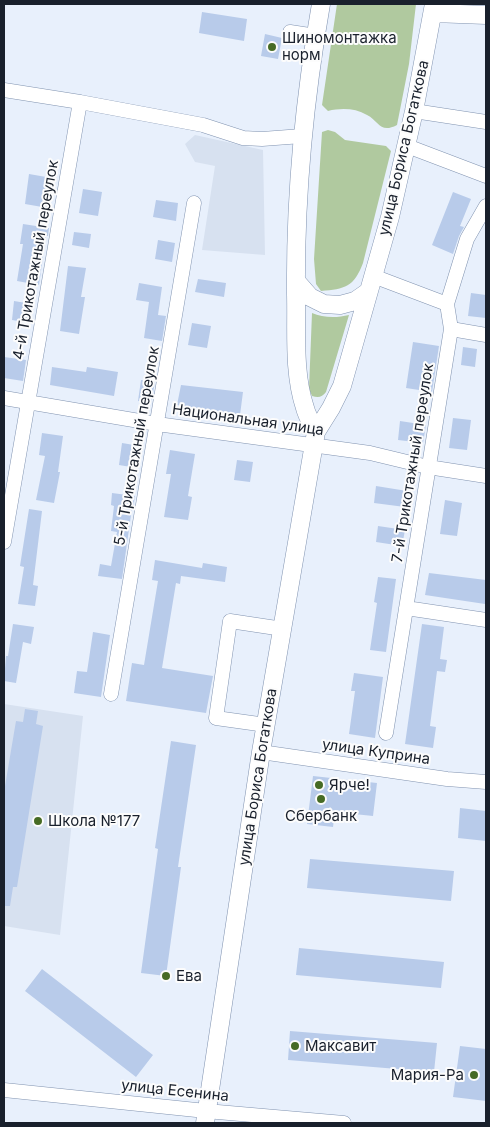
<!DOCTYPE html>
<meta charset="utf-8">
<style>
body{margin:0}
#map{position:relative;width:490px;height:1127px;overflow:hidden;background:#e8f0fc;font-family:Inter,sans-serif}
canvas{display:block}
.frame{position:absolute;inset:0;border:5px solid #19202c;pointer-events:none}
</style>
<div id="map">
<canvas width="490" height="1127"></canvas>
<div class="frame"></div>
</div>
<script>
const context = document.querySelector('canvas').getContext('2d');
context.lineJoin = 'round';
function paint(path, color) {
  context.fillStyle = color;
  context.fill(path, 'evenodd');
}
function stroke(path, color, width, dash) {
  context.strokeStyle = color;
  context.lineWidth = width;
  context.lineCap = dash ? 'butt' : 'round';
  context.setLineDash(dash || []);
  context.stroke(path);
}
function drawText(font, color, halo, rows, align = 'center') {
  context.font = font + ' Inter,sans-serif';
  context.lineWidth = 4;
  context.setLineDash([]);
  context.textBaseline = 'middle';
  context.strokeStyle = halo;
  context.fillStyle = color;
  for (const [text, x, y, turn = 0] of rows) {
    context.save();
    context.translate(x, y);
    context.rotate((+turn || 0) * Math.PI / 180);
    context.textAlign = isNaN(turn) ? turn : align;
    if (halo) context.strokeText(text, 0, 0);
    context.fillText(text, 0, 0);
    context.restore();
  }
}
paint(new Path2D(`
 M195,135L263,150L265,255L202,250L215,166L195,162L185,144Z
 M4,704L83,716L60,935L4,926Z`), '#d7e1f0');
paint(new Path2D(`
 M337,4H416L409,64L397,125C380,134 379,121 367,115C355,108 341,108 328,111L322,105Z
 M328,130L335,132L345,140L386,146L391,151L363,263C354,287 345,289 321,291L316,284L314,259L322,132Z
 M312,313C323,318 337,318 349,315L326,392C322,397 319,398 312,396L309,389Z`), '#b0c99f');
paint(new Path2D(`
 M202,12L247,19L244,41L199,33Z
 M265,34L282,38L278,59L261,56Z
 M29,174L52,178L48,208L25,204Z
 M83,189L102,192L98,216L79,213Z
 M453,192L471,199L460,226L464,227L459,236L453,254L432,245Z
 M156,200L178,203L176,221L153,217Z
 M23,224L49,228L48,236H46L39,285L17,281L23,244H20Z
 M74,232L91,234L89,248L72,245Z
 M158,240L175,243L172,262L155,259Z
 M68,266L86,268L81,297H85L79,334L60,331Z
 M198,279L226,283L224,297L195,292Z
 M139,283L162,287L158,315L166,316L162,341L144,338L149,302L136,300Z
 M471,293L486,295V318L468,316Z
 M14,301L32,304L30,323L12,320Z
 M192,323L211,326L207,348L188,345Z
 M413,342L439,346L432,392L406,388Z
 M463,347L477,349L475,367L461,365Z
 M4,357L26,360L23,381L4,378Z
 M52,367L86,372L87,367L118,372L114,396L50,385Z
 M141,380L155,382L151,403L138,401Z
 M181,385L243,392L240,415L177,405Z
 M453,418L471,420L467,450L449,448Z
 M400,421L426,425L423,443L398,440Z
 M42,433L63,436L58,472H60L54,503L36,500L45,456L39,455Z
 M122,443L134,445L131,467L119,465Z
 M170,450L195,454L188,496L192,497L188,520L164,517L171,474H166Z
 M237,460L253,462L250,482L234,480Z
 M376,486L407,491L405,507L374,503Z
 M112,493L135,496L133,508H132L122,579L98,576L100,564L111,566L117,532L111,531L114,506L111,505Z
 M445,500L462,503L457,536L440,534Z
 M29,509L42,511L33,585L38,586L35,606L18,604L24,567L20,566Z
 M378,526L405,530L402,546L376,542Z
 M155,560L202,568L203,563L227,567L225,582L181,576L180,584L176,583L162,668L213,676L206,713L126,701L132,663L144,665L158,581L152,580Z
 M429,573L486,580L485,604L425,595Z
 M378,577L396,579L386,652L370,650L377,603L374,602Z
 M13,624L34,627L31,644L23,642L16,683L4,681L6,656H8Z
 M422,624L444,627L440,659L447,660L445,672L437,671L430,726L436,727L433,748L405,744Z
 M93,632L110,635L101,697L74,693L77,671L87,672Z
 M354,673L383,677L375,738L349,734L355,691H351Z
 M25,709L38,711L36,724L43,726L17,887H13L10,906H4V792L16,721L23,722Z
 M171,741L196,745L178,867H181L166,976L141,973L158,849L155,848Z
 M313,776L377,783L373,816L335,812L333,827L307,824Z
 M460,808L486,811V841L458,838Z
 M310,859L454,871L451,901L307,888Z
 M299,948L444,962L441,988L296,975Z
 M42,969L153,1055L136,1077L25,991Z
 M290,1031L437,1043L434,1072L288,1060Z
 M460,1046L486,1049V1101L453,1097Z`), '#b8cbea');
const minor = new Path2D(`
 M290,32L316,36
 M4,90L80,102L203,125L243,138L262,139L302,136
 M414,111L486,122
 M407,146L486,176
 M373,276L447,304
 M451,329L486,335
 M4,398L157,424L370,453L428,467L486,476
 M4,542L80,102
 M406,608L486,620
 M111,694L194,203
 M266,725L216,718L230,621L283,629
 M386,733L451,329L447,304L467,239L486,206
 M261,752L447,779L486,782
 M4,1090L206,1111L344,1123`);
const major = new Path2D(`
 M433,13L486,15
 M296,281L310,297L324,304L340,305L355,301L368,292
 M316,432C312,424 307,416 305,408C293,372 297,331 296,294C295,195 304,101 321,4
 M205,1123L261,752L316,432L331,408L342,386L390,217L414,111L434,4`);
stroke(minor, '#8193b0', 15);
stroke(major, '#8193b0', 19);
stroke(minor, '#fff', 14);
stroke(major, '#fff', 18);
for (const [x, y, r, color] of [
 [272,47,5,"#466b25"],
 [319,785,5,"#466b25"],
 [321,799,5,"#466b25"],
 [38,821,5,"#466b25"],
 [166,976,5,"#466b25"],
 [295,1046,5,"#466b25"],
 [474,1075,5,"#466b25"]
]) {
  const dot = new Path2D();
  dot.arc(x, y, r, 0, 2 * Math.PI);
  context.fillStyle = color;
  context.fill(dot);
  stroke(dot, '#fcfcfc', 2);
}
drawText('15px', '#19202c', '#fcfcfc', [
 ["Шиномонтажка",282,38],
 ["норм",282,55],
 ["Ярче!",329,785],
 ["Сбербанк",321,816,"center"],
 ["Школа №177",48,821],
 ["Ева",176,976],
 ["Максавит",305,1046],
 ["Мария-Ра",464,1075,"right"]
], 'left');
drawText('15px', '#19202c', '#fcfcfc', [
 ["улица Бориса Богаткова",404,148,-77],
 ["4-й Трикотажный переулок",36,260,-80],
 ["Национальная улица",248,420,8],
 ["5-й Трикотажный переулок",137,446,-80],
 ["7-й Трикотажный переулок",413,463,-81],
 ["улица Куприна",376,752,8],
 ["улица Бориса Богаткова",258,777,-81],
 ["улица Есенина",175,1091,6]
]);
</script>
